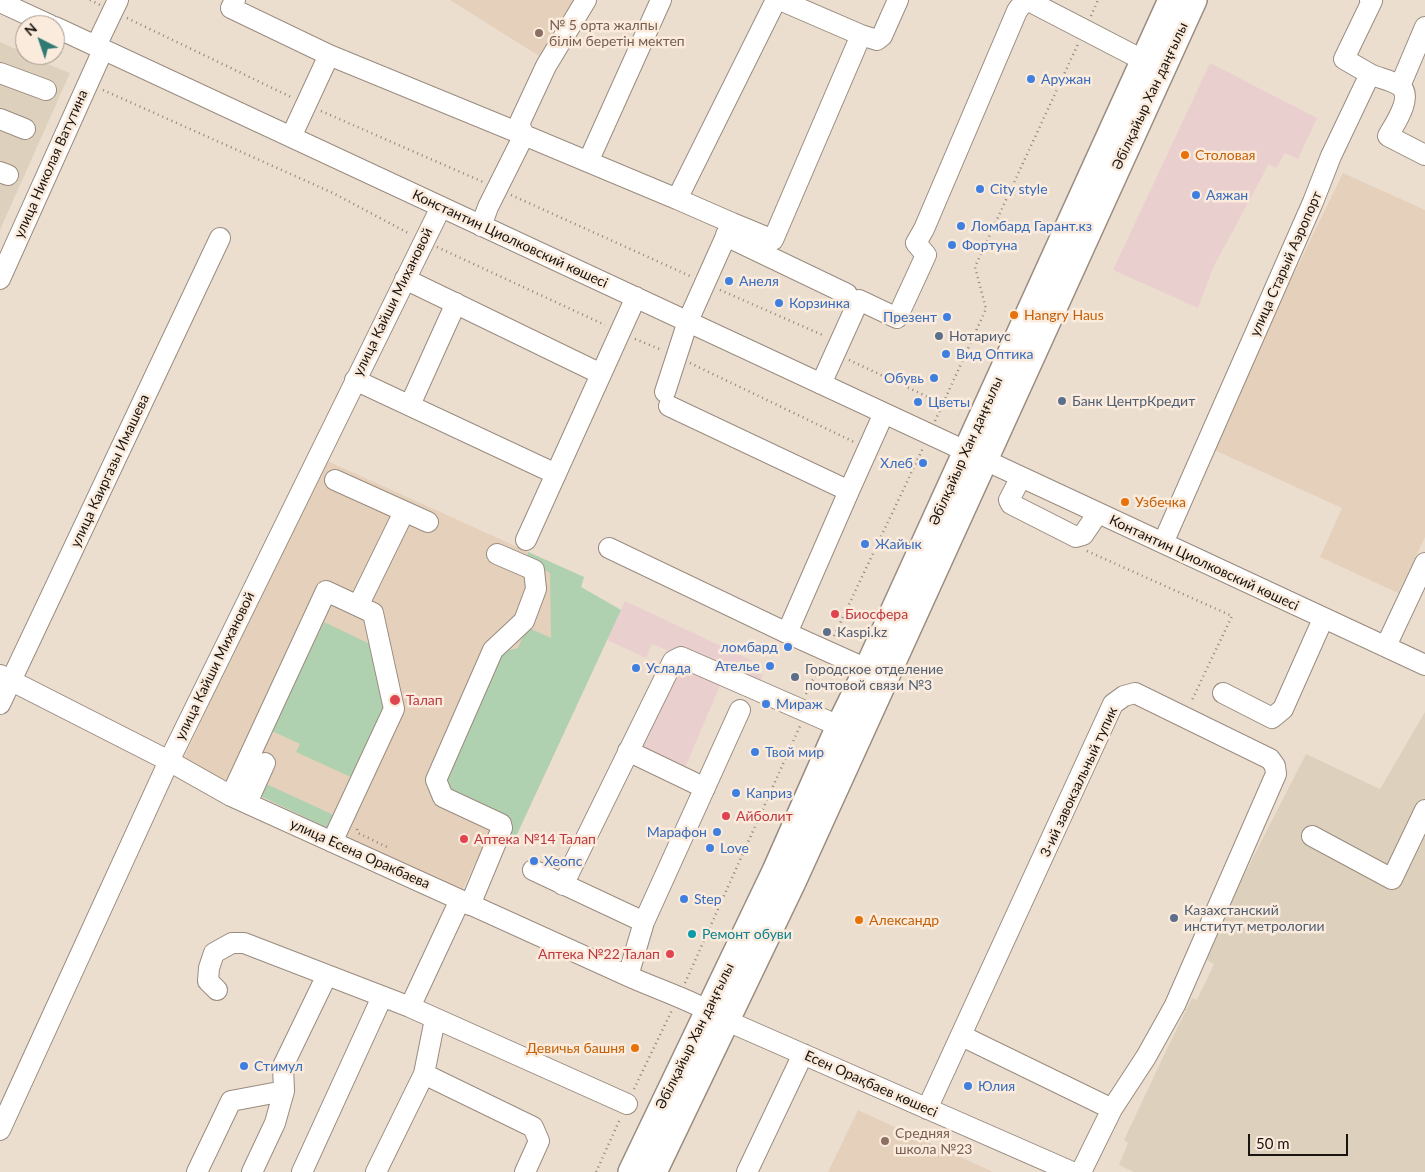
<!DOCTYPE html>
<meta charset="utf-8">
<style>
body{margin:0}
#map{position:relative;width:1425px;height:1172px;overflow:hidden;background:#ecdecf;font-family:Lato,sans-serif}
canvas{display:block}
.north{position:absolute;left:15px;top:15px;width:50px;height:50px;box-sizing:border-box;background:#faebdc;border:1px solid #a0958a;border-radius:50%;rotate:319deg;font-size:14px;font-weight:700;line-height:20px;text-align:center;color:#19140f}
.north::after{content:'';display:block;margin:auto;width:18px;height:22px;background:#317973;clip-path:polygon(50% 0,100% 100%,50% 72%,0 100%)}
.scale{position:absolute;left:1248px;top:1134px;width:100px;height:22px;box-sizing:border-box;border:2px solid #19140f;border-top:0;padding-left:6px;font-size:15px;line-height:18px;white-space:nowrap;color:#19140f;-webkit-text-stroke:4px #faebdc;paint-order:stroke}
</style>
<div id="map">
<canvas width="1425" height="1172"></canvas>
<div class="north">N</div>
<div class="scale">50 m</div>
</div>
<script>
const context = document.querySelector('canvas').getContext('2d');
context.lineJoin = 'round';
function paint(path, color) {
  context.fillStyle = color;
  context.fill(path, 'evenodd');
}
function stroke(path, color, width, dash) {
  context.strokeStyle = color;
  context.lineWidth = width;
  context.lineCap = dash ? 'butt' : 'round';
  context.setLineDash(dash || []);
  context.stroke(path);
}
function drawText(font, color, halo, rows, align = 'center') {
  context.font = font + ' Lato,sans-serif';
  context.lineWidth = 5;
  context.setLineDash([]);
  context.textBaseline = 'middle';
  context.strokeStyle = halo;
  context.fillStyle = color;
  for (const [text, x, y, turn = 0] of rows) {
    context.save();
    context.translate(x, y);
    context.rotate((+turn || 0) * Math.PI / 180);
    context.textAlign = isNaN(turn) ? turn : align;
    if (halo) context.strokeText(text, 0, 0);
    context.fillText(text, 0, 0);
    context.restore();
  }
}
paint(new Path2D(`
 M1210,63L1317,118L1298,159L1285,153L1276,168L1269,164L1213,268L1198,308L1113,270Z
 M625,601L751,660L747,669L763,675L755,695L721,683L685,768L640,747L672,652L652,644L646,658L607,640Z`), '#eacfcf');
paint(new Path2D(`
 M0,42L25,53V55L70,73L0,230Z
 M1425,712V1172H1134L1119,1165L1128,1143L1124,1140L1165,1053L1192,998L1197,1000L1214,964L1202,957L1306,754L1380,789Z`), '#ddd1bd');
paint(new Path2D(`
 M450,0H595L555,66Z
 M1343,173L1425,210V537L1398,593L1320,557L1342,508L1212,449L1254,356Z
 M323,459L584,577L581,587L621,610L512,845L489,833L462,891L183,760Z
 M858,1110L993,1172H828Z`), '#e5d0bc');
paint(new Path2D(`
 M528,552L584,577L581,587L621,610L512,845L489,833L493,811L447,790L444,775L501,652L518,648L527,627L551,638L550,573L527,559Z
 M324,622L370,644L384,712L353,778L296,752L300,744L272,731Z
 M262,782L336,816L330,829L256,794Z`), '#b0d1af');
const minor = new Path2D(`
 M235,0L231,8L329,55
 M1027,0L1135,56L1145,57
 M0,2L50,25
 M55,27L1425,665
 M861,35L877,40L882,36L898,0
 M96,46L118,0
 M0,73L46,90
 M1370,74C1378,78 1392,80 1400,86C1414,97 1394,125 1388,136L1425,155
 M1400,86L1425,27
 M0,119L25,129
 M524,135L519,124L546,66L586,0
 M291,137L329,55L524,135
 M588,162L661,0
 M0,172L8,175
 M732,223L773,240L861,35L780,0
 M481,226L488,207L524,135L677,199
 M726,235L732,223L677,199L776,0
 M0,279L103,50
 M405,279L601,374
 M355,380L556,474
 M821,384L859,300L897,318L926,255L916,243L924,229L1017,11L1025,0
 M665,392L688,321L726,236L847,294
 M410,405L456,303
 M669,406L849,491L787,633L867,669
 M1021,477L1009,500L1011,504L1076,537L1083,535L1098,513
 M335,480L428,522
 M849,491L884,413
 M526,540L636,297
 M1163,543L1313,202L1331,156L1370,74L1344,59L1372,1L1370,0
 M609,548L787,633
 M358,606L404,512
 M1386,646L1425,563
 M0,675L169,761L231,796L628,976C659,990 697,1002 725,1020L1072,1172
 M1223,693L1272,718L1283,709L1323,619
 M0,704L220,238
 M628,751L705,788
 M231,796L326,591L373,613L394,709L332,842
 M247,803L265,763
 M1312,836L1392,879L1425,810
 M533,870L644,922
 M563,885L673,661L681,657L839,726
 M470,905L502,828L501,824L443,797L436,780L493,650L524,621L536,589L534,570L497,554
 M628,976L644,922L740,710
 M217,990L208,981L209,968L214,953L232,943H244L410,1007L627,1104
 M410,1007L460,900
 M962,1036L1112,1109
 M424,1074L533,1127L539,1141L525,1172
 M927,1109L1113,704L1124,696L1135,693L1270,759L1275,766L1276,774L1175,1005L1146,1057L1112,1109L1081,1172
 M0,1130L169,761L441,207
 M197,1172L231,1101L284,1091L283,1066L327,975
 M252,1172L275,1123L284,1091
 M302,1172L382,997
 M376,1172L424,1074L435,1019
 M747,1172L803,1054`);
const major = new Path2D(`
 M631,1172L775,871L839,726L867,669L1171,0
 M654,1172L793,882L1194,0`);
stroke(minor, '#998b7e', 22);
stroke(major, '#998b7e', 28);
stroke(new Path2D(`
 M90,0L100,5
 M1091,16L1098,0
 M127,18L291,97
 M103,90L333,193L410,234
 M321,111L483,182
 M511,195L690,276
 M437,247L605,325
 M720,290L825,336
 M635,339L662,350
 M849,360L943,404
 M690,363L854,442
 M935,421L986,309L975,267L1078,44
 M1087,551L1232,616L1191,702
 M834,636L923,448
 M806,694L820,665
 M357,829L358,833L389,848
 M685,983L800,726
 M634,1089L672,1010
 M596,1172L620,1119`), '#8e847a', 2.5, [1, 4]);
stroke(minor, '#fff', 20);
stroke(major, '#fff', 25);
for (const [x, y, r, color] of [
 [539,33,5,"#8d6e63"],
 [1031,79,5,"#3f7fe0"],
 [1185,155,5,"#e8710a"],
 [980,189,5,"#3f7fe0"],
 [1196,195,5,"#3f7fe0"],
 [961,226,5,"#3f7fe0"],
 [952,245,5,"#3f7fe0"],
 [729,281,5,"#3f7fe0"],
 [779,303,5,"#3f7fe0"],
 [1014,315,5,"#e8710a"],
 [947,317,5,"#3f7fe0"],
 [939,336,5,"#5c6f8a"],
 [946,354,5,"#3f7fe0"],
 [934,378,5,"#3f7fe0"],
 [1062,401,5,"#5c6f8a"],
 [918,402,5,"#3f7fe0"],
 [923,463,5,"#3f7fe0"],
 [1125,502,5,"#e8710a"],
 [865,544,5,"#3f7fe0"],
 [835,614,5,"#e0444e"],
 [827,632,5,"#5c6f8a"],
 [788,647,5,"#3f7fe0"],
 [770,666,5,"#3f7fe0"],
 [636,668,5,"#3f7fe0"],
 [795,677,5,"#5c6f8a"],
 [395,700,6,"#e0444e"],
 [766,704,5,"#3f7fe0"],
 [755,752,5,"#3f7fe0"],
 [736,793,5,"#3f7fe0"],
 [726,816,5,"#e0444e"],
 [717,832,5,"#3f7fe0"],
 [464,839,5,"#e0444e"],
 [710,848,5,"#3f7fe0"],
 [534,861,5,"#3f7fe0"],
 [684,899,5,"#3f7fe0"],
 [1174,918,5,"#5c6f8a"],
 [859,920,5,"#e8710a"],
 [692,934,5,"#0f9aa8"],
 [670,954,5,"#e0444e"],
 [635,1048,5,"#e8710a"],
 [244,1066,5,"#3f7fe0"],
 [968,1086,5,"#3f7fe0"],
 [885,1141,5,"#8d6e63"]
]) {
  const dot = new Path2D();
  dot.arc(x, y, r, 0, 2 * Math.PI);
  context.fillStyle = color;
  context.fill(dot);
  stroke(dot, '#faebdc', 2);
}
drawText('14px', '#785e54', '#faebdc', [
 ["№ 5 орта жалпы",549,25],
 ["білім беретін мектеп",549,41],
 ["Средняя",895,1133],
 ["школа №23",895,1149]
], 'left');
drawText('14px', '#366cbe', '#faebdc', [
 ["Аружан",1041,79],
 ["City style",990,189],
 ["Аяжан",1206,195],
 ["Ломбард Гарант.кз",971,226],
 ["Фортуна",962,245],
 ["Анеля",739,281],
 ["Корзинка",789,303],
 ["Презент",937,317,"right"],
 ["Вид Оптика",956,354],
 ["Обувь",924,378,"right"],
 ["Цветы",928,402],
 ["Хлеб",913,463,"right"],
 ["Жайык",875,544],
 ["ломбард",778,647,"right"],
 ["Ателье",760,666,"right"],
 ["Услада",646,668],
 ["Мираж",776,704],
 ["Твой мир",765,752],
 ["Каприз",746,793],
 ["Марафон",707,832,"right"],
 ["Love",720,848],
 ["Хеопс",544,861],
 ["Step",694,899],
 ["Стимул",254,1066],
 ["Юлия",978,1086]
], 'left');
drawText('14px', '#19140f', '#faebdc', [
 ["Әбілқайыр Хан даңғылы",1150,96,-65],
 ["улица Николая Ватутина",51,164,-66],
 ["Константин Циолковский көшесі",510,239,25],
 ["улица Старый Аэропорт",1286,264,-66],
 ["улица Кайши Михановой",393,302,-64],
 ["Әбілқайыр Хан даңғылы",966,451,-66],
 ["улица Каиргазы Имашева",110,471,-65],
 ["Контантин Циолковский көшесі",1204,563,25],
 ["улица Кайши Михановой",215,666,-64],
 ["3-ий завокзальный тупик",1079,782,-65],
 ["улица Есена Оракбаева",360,854,24],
 ["Әбілқайыр Хан даңғылы",695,1036,-64],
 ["Есен Орақбаев көшесі",871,1084,24]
]);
drawText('14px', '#c56008', '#faebdc', [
 ["Столовая",1195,155],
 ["Hangry Haus",1024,315],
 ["Узбечка",1135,502],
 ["Александр",869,920],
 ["Девичья башня",625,1048,"right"]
], 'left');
drawText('14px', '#4e5e75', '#faebdc', [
 ["Нотариус",949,336],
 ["Банк ЦентрКредит",1072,401],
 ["Kaspi.kz",837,632],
 ["Городское отделение",805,669],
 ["почтовой связи №3",805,685],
 ["Казахстанский",1184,910],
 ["институт метрологии",1184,926]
], 'left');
drawText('14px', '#be3a42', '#faebdc', [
 ["Биосфера",845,614],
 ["Талап",406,700],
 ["Айболит",736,816],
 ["Аптека №14 Талап",474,839],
 ["Аптека №22 Талап",660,954,"right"]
], 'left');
drawText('14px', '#0d838f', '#faebdc', [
 ["Ремонт обуви",702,934]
], 'left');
</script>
